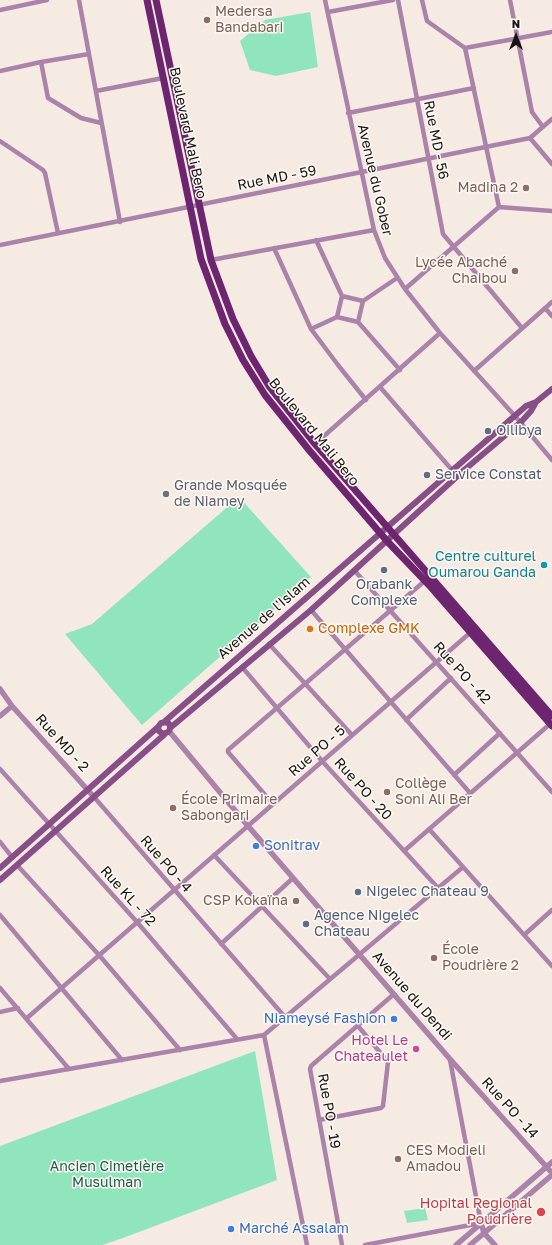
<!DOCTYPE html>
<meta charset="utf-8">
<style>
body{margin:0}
#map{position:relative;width:552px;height:1245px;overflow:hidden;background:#f5ebe3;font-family:"Golos Text",sans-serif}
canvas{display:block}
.north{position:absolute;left:496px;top:16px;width:40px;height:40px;-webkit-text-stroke:3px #fff9f5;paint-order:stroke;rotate:0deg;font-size:11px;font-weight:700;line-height:16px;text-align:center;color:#171411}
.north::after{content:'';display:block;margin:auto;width:14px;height:18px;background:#171411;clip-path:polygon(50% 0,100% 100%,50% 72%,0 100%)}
</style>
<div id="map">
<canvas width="552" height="1245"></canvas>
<div class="north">N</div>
</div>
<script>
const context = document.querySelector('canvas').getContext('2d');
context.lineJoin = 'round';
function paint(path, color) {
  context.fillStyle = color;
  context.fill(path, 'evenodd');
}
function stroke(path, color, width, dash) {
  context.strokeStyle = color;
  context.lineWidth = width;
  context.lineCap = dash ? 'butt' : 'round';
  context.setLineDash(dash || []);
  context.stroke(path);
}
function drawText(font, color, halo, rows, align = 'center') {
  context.font = font + ' "Golos Text",sans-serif';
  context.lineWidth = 3;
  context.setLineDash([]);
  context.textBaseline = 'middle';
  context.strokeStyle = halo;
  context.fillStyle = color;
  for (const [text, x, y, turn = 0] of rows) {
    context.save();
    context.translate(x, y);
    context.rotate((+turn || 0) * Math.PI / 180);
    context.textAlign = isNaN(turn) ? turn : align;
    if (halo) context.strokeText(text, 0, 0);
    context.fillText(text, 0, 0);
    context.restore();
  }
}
paint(new Path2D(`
 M310,12L318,67L276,76L250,70L240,41L265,20Z
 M239,497L311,577L142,725L65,634L92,624Z
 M255,1051L277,1180L123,1238L102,1245H0V1146Z
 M425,1208L428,1220L407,1223L404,1211Z`), '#91e5bc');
stroke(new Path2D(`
 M79,0L120,222
 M325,0L374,230L385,258L405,289L440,333L515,416L552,460
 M398,0L443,234L522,328
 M422,0L427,21L465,48L499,207
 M510,0L532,112L543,127
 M0,10L47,0
 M328,12L393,0
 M465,48L552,32
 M41,62L48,98L81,118L101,123
 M0,71L41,62L89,54
 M96,91L163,78
 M348,113L474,88
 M530,138L552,164
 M0,141L43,170L45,173L58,233
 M316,240L342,296
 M0,245L530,138L552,119
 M274,248L311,329L338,365L366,400
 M211,260L374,230
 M405,289L499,207L552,211
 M545,308L552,316
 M337,317L342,296L363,301
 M358,322L400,370
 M311,329L337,317L358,322L363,301L397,278
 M474,371L552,302
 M380,387L452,470
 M315,444L440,333
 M354,570L552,792
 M311,610L470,793
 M269,644L352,735
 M242,667L322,761L438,888
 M406,720L451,678
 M0,769L137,922L237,1039
 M454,775L500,733
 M94,797L285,1017
 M273,804L228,752V750L427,579
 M429,829L552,966
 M0,842L12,857
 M404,851L550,724
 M214,855L330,979
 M17,865L99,955L180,1050
 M0,915L122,1060
 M524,935L552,910
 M221,944L293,878
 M0,988L69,1069
 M0,1012L18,1008
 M27,1018L471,632
 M264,1035L463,867
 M264,1035L307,1245
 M0,1081L264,1035
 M319,1120L381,1108L383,1106L388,1062L358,1026
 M342,1245L310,1069L311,1066L394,994
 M365,1245L481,1223L450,1060`), '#aa82aa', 4.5);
stroke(new Path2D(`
 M0,689L12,706L94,797
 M0,716L12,706
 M169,731L248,826L450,1059L552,1173
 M481,1223L484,1233L495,1245
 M456,1245L552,1162
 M470,1245L552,1175`), '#aa82aa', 5.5);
stroke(new Path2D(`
 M164,722L526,406L536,402
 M170,728L311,610L463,471L521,422L531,411L536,402L552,389
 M0,868L158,727L161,723L167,722C171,725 171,729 168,732L163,734L159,731L158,727
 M0,880L165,734`), '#874e88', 6);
stroke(new Path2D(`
 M147,0L201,259L225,324L243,360L265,395L309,450L387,541L429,585L552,726
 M156,0L211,260L233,319L251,356L269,386L315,444L552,716`), '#6d256f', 7);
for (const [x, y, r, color] of [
 [207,20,4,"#8d6e63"],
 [526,188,4,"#8d6e63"],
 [515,271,4,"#8d6e63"],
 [488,431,4,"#5c6f8a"],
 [427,475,4,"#5c6f8a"],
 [166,494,4,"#6b7280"],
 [544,565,4,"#0f9aa8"],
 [384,570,4,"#5c6f8a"],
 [310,629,4,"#e8710a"],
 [387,792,4,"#8d6e63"],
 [173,808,4,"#8d6e63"],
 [256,846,4,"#3f7fe0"],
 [358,892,4,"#5c6f8a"],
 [296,901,4,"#8d6e63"],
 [306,924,4,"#5c6f8a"],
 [434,958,4,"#8d6e63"],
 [394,1019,4,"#3f7fe0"],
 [416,1049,4,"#d1479c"],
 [398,1159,4,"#8d6e63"],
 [541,1212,5,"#e0444e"],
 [231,1229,4,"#3f7fe0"]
]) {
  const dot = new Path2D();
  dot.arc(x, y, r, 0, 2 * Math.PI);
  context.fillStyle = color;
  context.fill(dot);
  stroke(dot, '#fff9f5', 1.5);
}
drawText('14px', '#785e54', '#fff9f5', [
 ["Medersa",215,12],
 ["Bandabari",215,28],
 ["Madina 2",518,188,"right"],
 ["Lycée Abaché",507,263,"right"],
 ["Chaibou",507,279,"right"],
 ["Collège",395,784],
 ["Soni Ali Ber",395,800],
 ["École Primaire",181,800],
 ["Sabongari",181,816],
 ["CSP Kokaïna",288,901,"right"],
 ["École",442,950],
 ["Poudrière 2",442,966],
 ["CES Modieli",406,1151],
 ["Amadou",406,1167]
], 'left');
drawText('14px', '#171411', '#fff9f5', [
 ["Boulevard Mali Bero",188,133,78],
 ["Rue MD - 56",436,140,79],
 ["Rue MD - 59",277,178,-11],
 ["Avenue du Gober",375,180,77],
 ["Boulevard Mali Bero",314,432,51],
 ["Avenue de l'Islam",264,618,-41],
 ["Rue PO - 42",462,673,48],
 ["Rue MD - 2",62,743,48],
 ["Rue PO - 5",317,751,-41],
 ["Rue PO - 20",363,789,48],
 ["Rue PO - 4",166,864,49],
 ["Rue KL - 72",128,896,48],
 ["Avenue du Dendi",412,996,49],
 ["Rue PO - 14",510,1108,48],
 ["Rue PO - 19",329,1111,80]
]);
drawText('14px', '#4e5e75', '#fff9f5', [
 ["Oilibya",496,431],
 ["Service Constat",435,475],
 ["Orabank",384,585,"center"],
 ["Complexe",384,601,"center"],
 ["Nigelec Chateau 9",366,892],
 ["Agence Nigelec",314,916],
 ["Chateau",314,932]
], 'left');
drawText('14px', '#5b616d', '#fff9f5', [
 ["Grande Mosquée",174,486],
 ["de Niamey",174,502]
], 'left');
drawText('14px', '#0d838f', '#fff9f5', [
 ["Centre culturel",536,557],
 ["Oumarou Ganda",536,573]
], 'right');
drawText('14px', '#c56008', '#fff9f5', [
 ["Complexe GMK",318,629]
], 'left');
drawText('14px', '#366cbe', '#fff9f5', [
 ["Sonitrav",264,846],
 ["Niameysé Fashion",386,1019,"right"],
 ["Marché Assalam",239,1229]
], 'left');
drawText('14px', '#b23c85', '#fff9f5', [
 ["Hotel Le",408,1041],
 ["Chateaulet",408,1057]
], 'right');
drawText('14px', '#1a5d42', '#fff9f5', [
 ["Ancien Cimetière",107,1167],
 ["Musulman",107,1183]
]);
drawText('14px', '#be3a42', '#fff9f5', [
 ["Hopital Regional",532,1204],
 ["Poudrière",532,1220]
], 'right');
</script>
